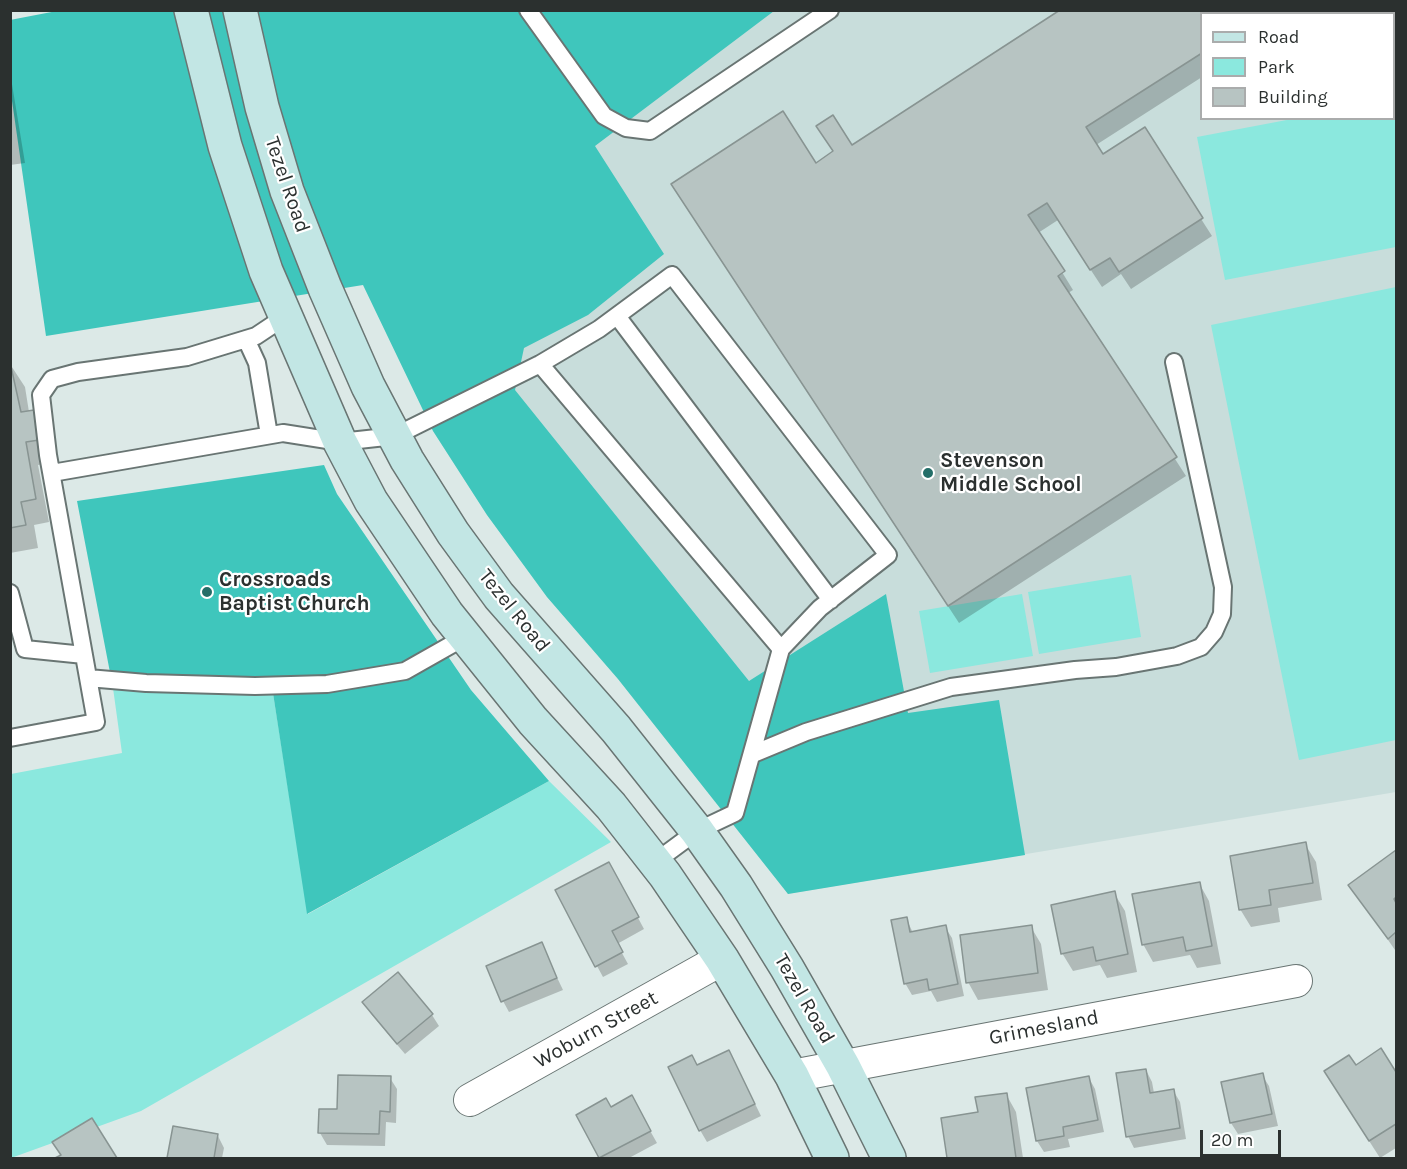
<!DOCTYPE html>
<style>
body{margin:0}
#map{position:relative;width:1407px;height:1169px;overflow:hidden;background:#dce9e7;font-family:Karla,sans-serif}
canvas{display:block}
.frame{position:absolute;inset:0;border:12px solid #2b302f;pointer-events:none}
.legend{position:absolute;left:1200px;top:12px;width:195px;height:108px;box-sizing:border-box;background:#fff;border:2px solid #aaacac;margin:0;padding:8px 10px;list-style:none;font-size:18px;color:#2b302f}
.legend li{display:flex;align-items:center;gap:12px;height:30px}
.legend b{width:30px;border:2px solid #aaacac}
.scale{position:absolute;left:1200px;top:1130px;width:81px;height:27px;box-sizing:border-box;border:3px solid #2b302f;border-top:0;padding-left:8px;font-size:18px;line-height:21px;white-space:nowrap;color:#2b302f;-webkit-text-stroke:4px #fff;paint-order:stroke}
</style>
<div id="map">
<canvas width="1407" height="1169"></canvas>
<div class="frame"></div>
<ul class="legend">
<li><b style="height:8px;background:#c2e6e4"></b>Road</li>
<li><b style="height:16px;background:#8be8de"></b>Park</li>
<li><b style="height:16px;background:#b7c4c2"></b>Building</li>
</ul>
<div class="scale">20 m</div>
</div>
<script>
const context = document.querySelector('canvas').getContext('2d');
context.lineJoin = 'round';
function paint(path, color) {
  context.fillStyle = color;
  context.fill(path, 'evenodd');
}
function stroke(path, color, width, dash) {
  context.strokeStyle = color;
  context.lineWidth = width;
  context.lineCap = dash ? 'butt' : 'round';
  context.setLineDash(dash || []);
  context.stroke(path);
}
function drawText(font, color, halo, rows, align = 'center') {
  context.font = font + ' Karla,sans-serif';
  context.lineWidth = 4.5;
  context.setLineDash([]);
  context.textBaseline = 'middle';
  context.strokeStyle = halo;
  context.fillStyle = color;
  for (const [text, x, y, turn = 0] of rows) {
    context.save();
    context.translate(x, y);
    context.rotate((+turn || 0) * Math.PI / 180);
    context.textAlign = isNaN(turn) ? turn : align;
    if (halo) context.strokeText(text, 0, 0);
    context.fillText(text, 0, 0);
    context.restore();
  }
}
paint(new Path2D(`
 M281,11H1396V792L788,894L618,679L547,597L487,515L433,431ZM1202,14H1394V118H1202Z`), '#c8dddb');
paint(new Path2D(`
 M1396,98V247L1225,280L1197,137L1292,119L1394,118V99Z
 M1396,287V740L1299,760L1211,325Z
 M1131,575L1141,637L1039,654L1028,592Z
 M1022,594L1033,656L930,673L919,611Z
 M113,688L273,693L308,914L549,781L611,842L141,1111L11,1158V774L122,753Z`), '#8be8de');
paint(new Path2D(`
 M62,10L774,11L595,146L664,254L588,315L524,348L515,390L749,681L886,594L908,713L999,700L1025,855L788,894L618,679L547,597L487,515L433,431L363,285L46,336L11,94L10,20Z
 M324,465L337,494L471,690L549,781L307,914L273,693L113,688L77,501Z`), '#3fc6bc');
paint(new Path2D(`
 M1063,10H1386L1388,14H1202V77L1096,145L1103,156L1144,130L1212,236L1131,289L1121,274L1102,287L1058,220L1038,233L1073,290L1068,293L1186,476L959,623L683,202L816,165L834,153L818,126L852,147Z
 M10,72L25,163L10,165Z
 M10,364L25,387L29,412H33L46,435L52,463L38,465L49,522L34,525L38,548L10,553Z
 M1305,844L1316,862L1322,900L1278,908L1280,922L1251,927L1240,909Z
 M1396,852V949L1395,950L1350,885Z
 M615,875L644,929L617,944L628,964L603,977L597,966Z
 M1199,883L1209,901L1221,964L1197,968L1190,955L1153,962L1143,944Z
 M1114,893L1125,911L1137,972L1107,978L1100,965L1073,971L1062,953Z
 M906,918L913,933L945,927L952,938L964,996L937,1002L931,991L912,995L905,983Z
 M1031,927L1041,944L1048,990L978,1000L968,982Z
 M541,944L563,990L509,1012L503,1001Z
 M364,1002L432,1015L439,1026L405,1054L371,1014Z
 M1381,1050L1396,1075V1148L1380,1158L1336,1089L1355,1067Z
 M735,1063L761,1116L707,1142L700,1130L697,1066Z
 M1146,1070L1152,1082L1154,1093L1173,1090L1180,1102L1186,1139L1134,1148L1128,1136Z
 M1262,1075L1269,1086L1278,1126L1238,1134L1231,1123Z
 M390,1078L397,1089L396,1123L386,1122L385,1146L327,1145L320,1133L339,1110Z
 M1089,1078L1095,1089L1104,1132L1068,1139L1070,1147L1044,1152L1037,1141Z
 M1006,1094L1016,1112L1023,1158H949L943,1119L979,1113Z
 M631,1097L657,1143L629,1158H601L578,1115L611,1109Z
 M91,1120L115,1158H58L62,1156Z
 M174,1128L218,1136L224,1148L222,1158H168Z`), '#0003');
const building = new Path2D(`
 M1060,10H1267L1263,14H1202V53L1086,127L1103,154L1145,127L1203,218L1119,272L1110,258L1090,270L1047,203L1028,215L1065,271L1058,276L1177,457L948,606L671,184L783,111L816,163L833,151L816,126L833,115L852,145Z
 M1269,10H1360L1355,14H1271Z
 M10,362L21,412L34,410L39,440L26,442L36,499L21,502L26,525L10,528Z
 M1306,842L1313,883L1269,890L1271,905L1239,910L1230,856Z
 M1396,850V897L1394,899L1396,903V932L1388,939L1348,885Z
 M609,862L639,917L612,931L623,952L595,967L555,890Z
 M1200,882L1212,946L1186,951L1183,937L1142,945L1132,894Z
 M1115,891L1128,954L1096,961L1093,947L1061,954L1051,905Z
 M907,917L910,932L946,925L958,984L929,990L927,979L904,984L891,920Z
 M1032,925L1038,973L966,983L960,935Z
 M542,942L557,978L501,1002L486,966Z
 M398,972L433,1014L397,1044L362,1002Z
 M1381,1048L1396,1072V1124L1369,1141L1324,1071L1349,1055L1356,1065Z
 M729,1050L755,1104L699,1131L668,1067L692,1055L697,1065Z
 M1146,1069L1150,1093L1174,1089L1180,1128L1126,1137L1116,1073Z
 M1263,1073L1272,1114L1230,1123L1221,1082Z
 M338,1075L391,1076L390,1112L380,1111L379,1134L318,1133L319,1109H337Z
 M1089,1076L1098,1120L1063,1127L1064,1136L1036,1141L1026,1088Z
 M1007,1093L1016,1158H947L941,1118L978,1112L975,1097Z
 M632,1095L651,1131L599,1158L576,1115L606,1098L611,1107Z
 M92,1118L117,1158H55L61,1155L52,1142Z
 M173,1126L218,1134L214,1158H167Z`);
paint(building, '#b7c4c2');
stroke(building, '#889492', 1.5);
const service = new Path2D(`
 M528,10L604,116L626,128L650,131L830,10
 M617,316L831,600
 M246,339L257,363L269,435
 M540,364L781,649
 M52,473L283,433L340,442L395,436L540,364L599,329L672,275L888,555L820,608L781,649L735,813L697,831L655,862
 M10,593L25,649L84,655
 M88,678L146,683L255,686L327,684L405,671L465,637
 M10,738L96,722L48,455L41,395L52,379L78,372L187,357L256,336L286,316
 M753,754L806,732L951,687L1075,670L1116,667L1177,656L1201,647L1214,632L1222,614L1223,587L1174,362`);
const minor = new Path2D(`
 M792,1076L1296,981
 M470,1100L722,959`);
const secondary = new Path2D(`
 M191,10L225,146L266,271L340,442L371,501L447,614L533,721L611,806L665,875L722,959L792,1076L832,1158
 M240,10L262,107L287,191L325,288L368,386L407,460L453,533L499,596L616,729L697,831L736,886L787,968L843,1066L889,1158`);
stroke(service, '#697573', 20);
stroke(minor, '#697573', 34);
stroke(secondary, '#697573', 36);
stroke(service, '#fff', 16);
stroke(minor, '#fff', 32);
stroke(secondary, '#c2e6e4', 33);
for (const [x, y, r, color] of [
 [928,473,6,"#246e68"],
 [207,592,6,"#246e68"]
]) {
  const dot = new Path2D();
  dot.arc(x, y, r, 0, 2 * Math.PI);
  context.fillStyle = color;
  context.fill(dot);
  stroke(dot, '#fff', 2);
}
drawText('21px', '#2b302f', '#fff', [
 ["Tezel Road",287,185,71],
 ["Tezel Road",514,611,51],
 ["Tezel Road",804,999,60],
 ["Grimesland",1044,1028,-11],
 ["Woburn Street",596,1030,-29]
]);
drawText('bold 21px', '#2b302f', '#fff', [
 ["Stevenson",940,461],
 ["Middle School",940,485],
 ["Crossroads",219,580],
 ["Baptist Church",219,604]
], 'left');
</script>
